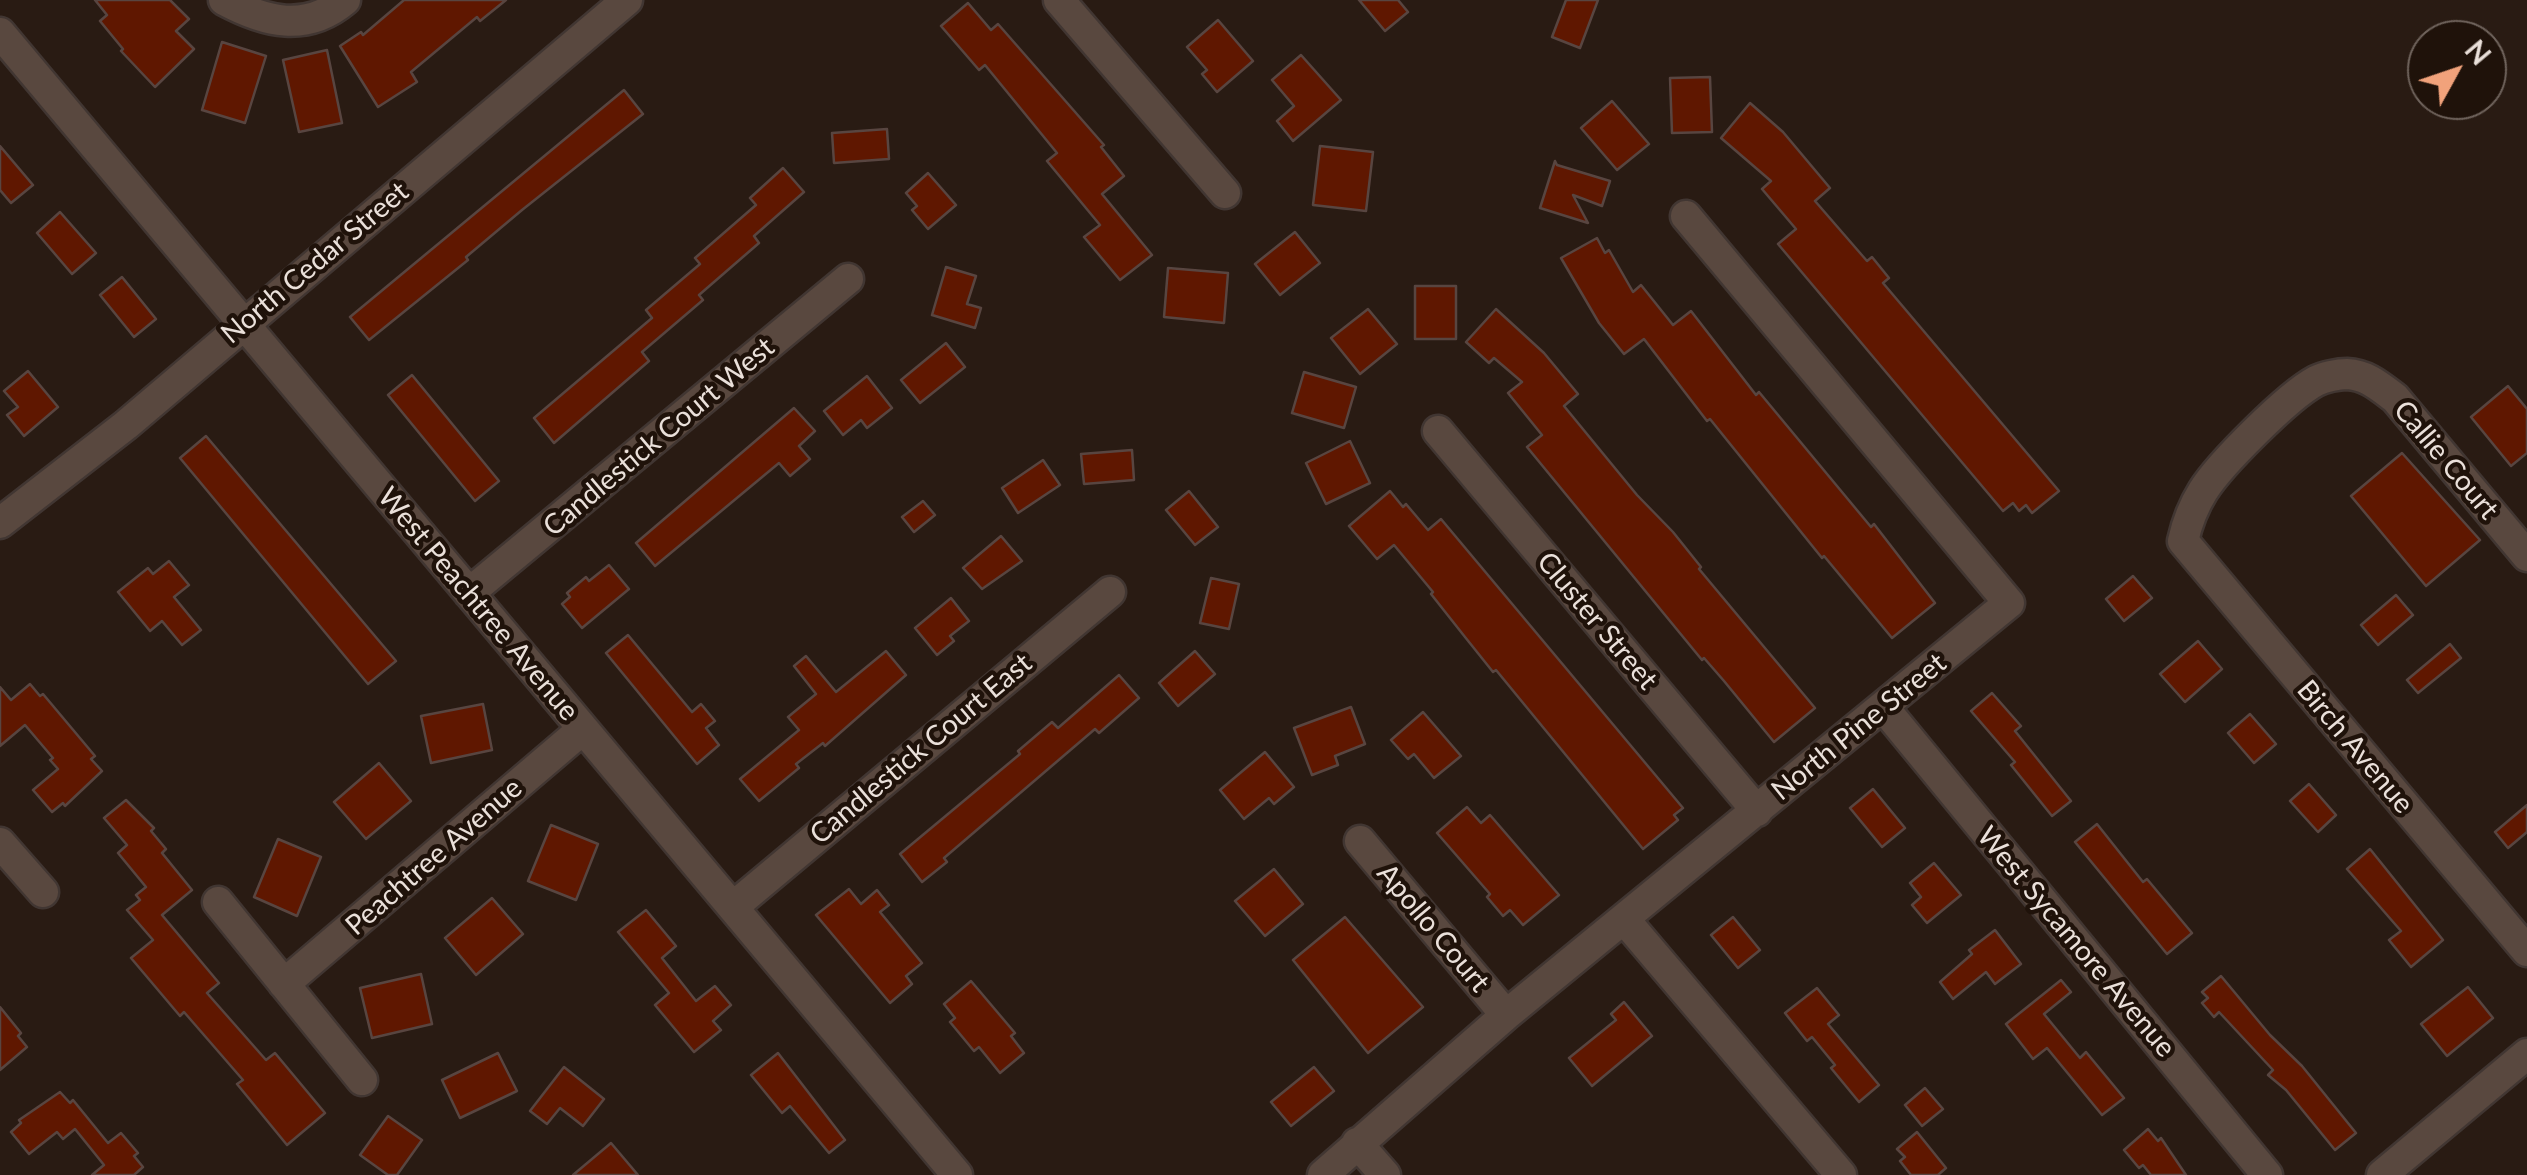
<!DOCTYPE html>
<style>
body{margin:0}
#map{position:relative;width:2527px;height:1175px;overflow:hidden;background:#291b13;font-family:Lato,sans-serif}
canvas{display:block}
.north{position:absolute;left:2407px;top:20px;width:100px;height:100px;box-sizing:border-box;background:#1f120a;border:2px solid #70645d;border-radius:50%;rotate:50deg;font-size:28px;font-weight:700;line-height:40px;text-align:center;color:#eae0da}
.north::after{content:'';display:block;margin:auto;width:35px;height:45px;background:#f1a27b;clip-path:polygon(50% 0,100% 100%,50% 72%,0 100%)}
</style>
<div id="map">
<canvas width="2527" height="1175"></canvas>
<div class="north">N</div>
</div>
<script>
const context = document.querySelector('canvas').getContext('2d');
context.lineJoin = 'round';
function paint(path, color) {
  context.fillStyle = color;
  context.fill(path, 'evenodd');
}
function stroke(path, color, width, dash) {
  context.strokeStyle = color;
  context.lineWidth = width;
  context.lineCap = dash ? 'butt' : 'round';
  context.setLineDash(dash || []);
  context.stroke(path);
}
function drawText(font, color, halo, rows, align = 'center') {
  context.font = font + ' Lato,sans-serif';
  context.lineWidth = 9;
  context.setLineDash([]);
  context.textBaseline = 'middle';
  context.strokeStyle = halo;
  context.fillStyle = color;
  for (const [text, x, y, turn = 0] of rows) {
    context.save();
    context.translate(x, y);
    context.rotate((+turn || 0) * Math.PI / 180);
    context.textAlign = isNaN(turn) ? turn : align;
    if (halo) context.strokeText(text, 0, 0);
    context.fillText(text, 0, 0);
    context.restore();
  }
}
const building = new Path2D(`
 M95,0H170L189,19L176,31L194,49L155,87L121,51L123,49L100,21L107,15Z
 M404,0H506L480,21L477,17L411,72L417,82L378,107L340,46L361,32L363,35Z
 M1359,0H1398L1408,12L1385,31Z
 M1566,0H1598L1580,48L1552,37Z
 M968,3L991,30L998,24L1104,145L1101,147L1124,176L1102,194L1152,255L1120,280L1084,237L1100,225L1047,161L1057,153L985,65L979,70L941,26Z
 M1218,20L1253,61L1217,92L1202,74L1207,70L1187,47Z
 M222,42L266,56L245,123L202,110Z
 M327,50L342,123L299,132L283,60Z
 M1301,55L1341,100L1293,141L1277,121L1294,106L1272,80Z
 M1710,77L1712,132L1672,133L1670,78Z
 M624,90L643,114L522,210L466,257L468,260L369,340L350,317Z
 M1612,101L1649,144L1617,170L1581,128Z
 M1750,103L1783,132L1830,188L1815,201L1867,261L1872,257L1889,278L1883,283L2059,491L2032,513L2026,505L2019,511L2013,503L2003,511L1778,244L1796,229L1762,189L1771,181L1721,138Z
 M887,129L889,159L834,163L832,133Z
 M0,146L33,185L11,203L0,190Z
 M1320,146L1373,152L1366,211L1313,205Z
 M1555,161L1557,165L1610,181L1602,206L1573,195L1588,223L1540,208Z
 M783,168L804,192L754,236L759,243L699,295L703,300L642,352L649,361L554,443L534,418L652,318L646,310L700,264L695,258L756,205L750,198Z
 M928,173L956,205L928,229L912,210L917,206L906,193Z
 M60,212L96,253L72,274L37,233Z
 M1295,232L1320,263L1280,295L1255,264Z
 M1597,238L1605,253L1609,250L1633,292L1641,285L1673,325L1691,311L1756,395L1759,392L1871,527L1874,524L1935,603L1892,638L1824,556L1822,558L1710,419L1707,421L1644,339L1624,354L1599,323L1561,258Z
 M946,267L976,276L967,304L981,308L975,328L932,315Z
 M1168,268L1228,273L1224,323L1164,317Z
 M122,277L156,319L134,337L100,295Z
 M1415,286H1456V339H1415Z
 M1368,309L1397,344L1360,374L1331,338Z
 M1496,309L1544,353L1578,394L1564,406L1637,495L1673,532L1701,567L1699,569L1815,708L1774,742L1724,681L1704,658L1702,660L1527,447L1542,435L1508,393L1522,382L1494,358L1489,363L1466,342Z
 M946,343L965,367L920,403L901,380Z
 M28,371L58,407L24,436L7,415L18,407L4,391Z
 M1304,372L1356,387L1344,428L1292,413Z
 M412,375L499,481L475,501L388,395Z
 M867,376L892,408L867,428L861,420L843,435L824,411Z
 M2508,386L2527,409V453L2511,466L2471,417Z
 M794,408L815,431L799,446L810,459L790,476L779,463L655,566L636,543Z
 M206,436L396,661L368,684L180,458Z
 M1350,441L1370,483L1326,504L1306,463Z
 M1132,450L1134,480L1084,484L1081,454Z
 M2402,453L2480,540L2426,586L2351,496Z
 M1043,460L1060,485L1018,513L1002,488Z
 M1189,491L1218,527L1195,545L1166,510Z
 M1390,491L1403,507L1406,504L1428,530L1441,519L1683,808L1674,815L1678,820L1643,849L1496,670L1493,672L1465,637L1431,594L1433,592L1394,545L1377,559L1349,526Z
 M923,501L935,515L914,532L902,517Z
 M1001,536L1022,561L982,589L963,568Z
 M169,561L189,585L174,597L201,630L182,645L162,621L150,631L118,592L148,568L153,574Z
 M609,565L629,589L582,628L562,604L570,597L567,593L586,577L589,581Z
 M2133,576L2152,598L2124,621L2106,599Z
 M1211,578L1239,584L1229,629L1200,623Z
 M2396,595L2413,615L2378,645L2361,625Z
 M951,598L969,621L950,636L954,641L937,655L915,628Z
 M628,635L692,712L701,704L715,721L706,728L719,745L697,764L606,653Z
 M2198,641L2222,669L2185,702L2160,674Z
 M2450,644L2461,658L2418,693L2407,680Z
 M886,651L906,675L825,746L823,743L796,764L799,768L759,801L740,779L799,730L788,717L816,694L794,666L806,656L836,692Z
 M1195,651L1215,674L1178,706L1159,683Z
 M1119,675L1139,698L1099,733L1095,729L944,858L947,862L922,882L900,854L1020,754L1018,751L1052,722L1058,728Z
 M30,684L40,696L43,694L95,756L91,759L102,771L65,806L63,803L52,812L33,790L58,769L50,760L53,758L25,725L0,746V687L11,700Z
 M1992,693L2021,726L2015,731L2071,801L2052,816L2011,765L2015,762L1971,711Z
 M483,704L492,750L431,763L421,716Z
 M1351,707L1365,744L1335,756L1338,765L1312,775L1294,728Z
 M1423,712L1461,756L1434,778L1414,754L1408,759L1391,740Z
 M2250,714L2276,744L2254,763L2228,733Z
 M1265,752L1294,787L1274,804L1269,798L1244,819L1220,790Z
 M379,763L411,801L366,839L334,802Z
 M2309,784L2336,815L2318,832L2290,801Z
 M1873,789L1905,828L1882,847L1850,808Z
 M126,800L154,828L151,831L166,849L162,853L192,890L162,915L219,983L207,993L266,1060L275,1053L325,1113L287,1145L237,1084L243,1080L184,1012L180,1016L131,958L153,940L127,910L140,900L136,895L146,887L118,853L127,845L104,818Z
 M2527,805V832L2508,848L2495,832Z
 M1467,807L1481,823L1490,815L1559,895L1523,925L1510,910L1503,916L1487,897L1490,894L1437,833Z
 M2097,824L2143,882L2147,879L2192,933L2167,954L2075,842Z
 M551,825L598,844L576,900L528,881Z
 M278,839L321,857L297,916L254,897Z
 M2370,849L2443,940L2411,967L2389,940L2401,931L2347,869Z
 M1934,863L1961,895L1927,923L1912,905L1921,897L1910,883Z
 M1274,869L1303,904L1265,936L1235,901Z
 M849,889L861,904L877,890L889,905L880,912L922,963L906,976L912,984L890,1003L816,915Z
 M492,898L523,934L476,975L445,938Z
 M646,910L676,946L662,958L696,1001L715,986L731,1005L713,1021L721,1030L694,1052L655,1005L669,993L618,932Z
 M1345,917L1423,1007L1368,1053L1293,960Z
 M1733,917L1760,950L1738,968L1711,935Z
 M1995,930L2021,964L1995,984L1986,972L1953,999L1940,982L1972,954L1969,950Z
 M421,974L432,1024L372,1038L360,988Z
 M2221,976L2270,1035L2302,1066L2356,1133L2335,1150L2286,1090L2268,1075L2273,1070L2219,1012L2214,1017L2202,1003L2208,998L2202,992Z
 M2061,980L2071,992L2044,1014L2080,1058L2086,1052L2124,1098L2102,1115L2047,1048L2033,1059L2006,1024Z
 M971,981L1015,1033L1011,1036L1024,1053L1000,1073L979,1047L974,1051L950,1022L955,1018L944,1004Z
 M2468,987L2493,1018L2447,1056L2421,1024Z
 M1817,988L1839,1015L1828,1024L1879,1085L1859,1102L1831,1068L1835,1065L1812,1037L1807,1041L1785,1013Z
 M1624,1002L1652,1036L1592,1086L1569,1058L1616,1020L1611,1014Z
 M0,1007L21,1033L18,1036L27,1047L0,1070Z
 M498,1053L517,1091L460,1118L442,1080Z
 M778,1053L845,1140L829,1153L790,1106L782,1113L751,1075Z
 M564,1067L604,1099L583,1126L560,1108L547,1124L530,1111Z
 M1314,1067L1334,1091L1291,1126L1271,1102Z
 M1925,1088L1943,1109L1922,1126L1905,1105Z
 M60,1092L70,1103L73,1100L108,1143L121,1133L138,1153L134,1156L143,1167L134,1175H92L104,1165L75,1129L63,1139L57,1132L29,1154L11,1132L21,1123L19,1120Z
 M388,1116L422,1140L397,1175H388L360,1155Z
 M2148,1129L2158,1141L2161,1138L2186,1175H2151L2143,1165L2139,1168L2124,1150Z
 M1917,1132L1946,1168L1938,1175H1911L1900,1161L1905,1157L1897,1149Z
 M611,1143L638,1175H573Z`);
paint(building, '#5f1700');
stroke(building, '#584540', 2.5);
const minor = new Path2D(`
 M224,0C265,22 306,33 345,0
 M1059,0L1225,193
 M0,33L957,1175
 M1438,431L1757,811
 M0,523L126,425L627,0
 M2527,556L2395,398C2379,386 2367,375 2347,374C2338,374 2324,377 2316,381C2288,396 2220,464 2203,491C2193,507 2187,523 2183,541L2527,951
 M469,593L848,279
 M1884,708L2267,1175
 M1360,841L1506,1015
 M0,843L43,892
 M218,902L362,1080
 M733,907L1110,592
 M1624,919L1841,1175
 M284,984L583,729
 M1357,1143L1385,1175
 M1323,1175L1506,1015L2009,603L1686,216
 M2382,1175L2527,1054`);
stroke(minor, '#413632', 35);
stroke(minor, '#59483f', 30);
drawText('28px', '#eae0da', '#1f120a', [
 ["North Cedar Street",315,263,-40],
 ["Candlestick Court West",659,437,-40],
 ["Callie Court",2446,460,50],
 ["West Peachtree Avenue",478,604,50],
 ["Cluster Street",1597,621,50],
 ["North Pine Street",1859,727,-39],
 ["Birch Avenue",2355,747,50],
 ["Candlestick Court East",921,749,-40],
 ["Peachtree Avenue",434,857,-41],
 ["Apollo Court",1433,928,50],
 ["West Sycamore Avenue",2076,942,50]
]);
</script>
